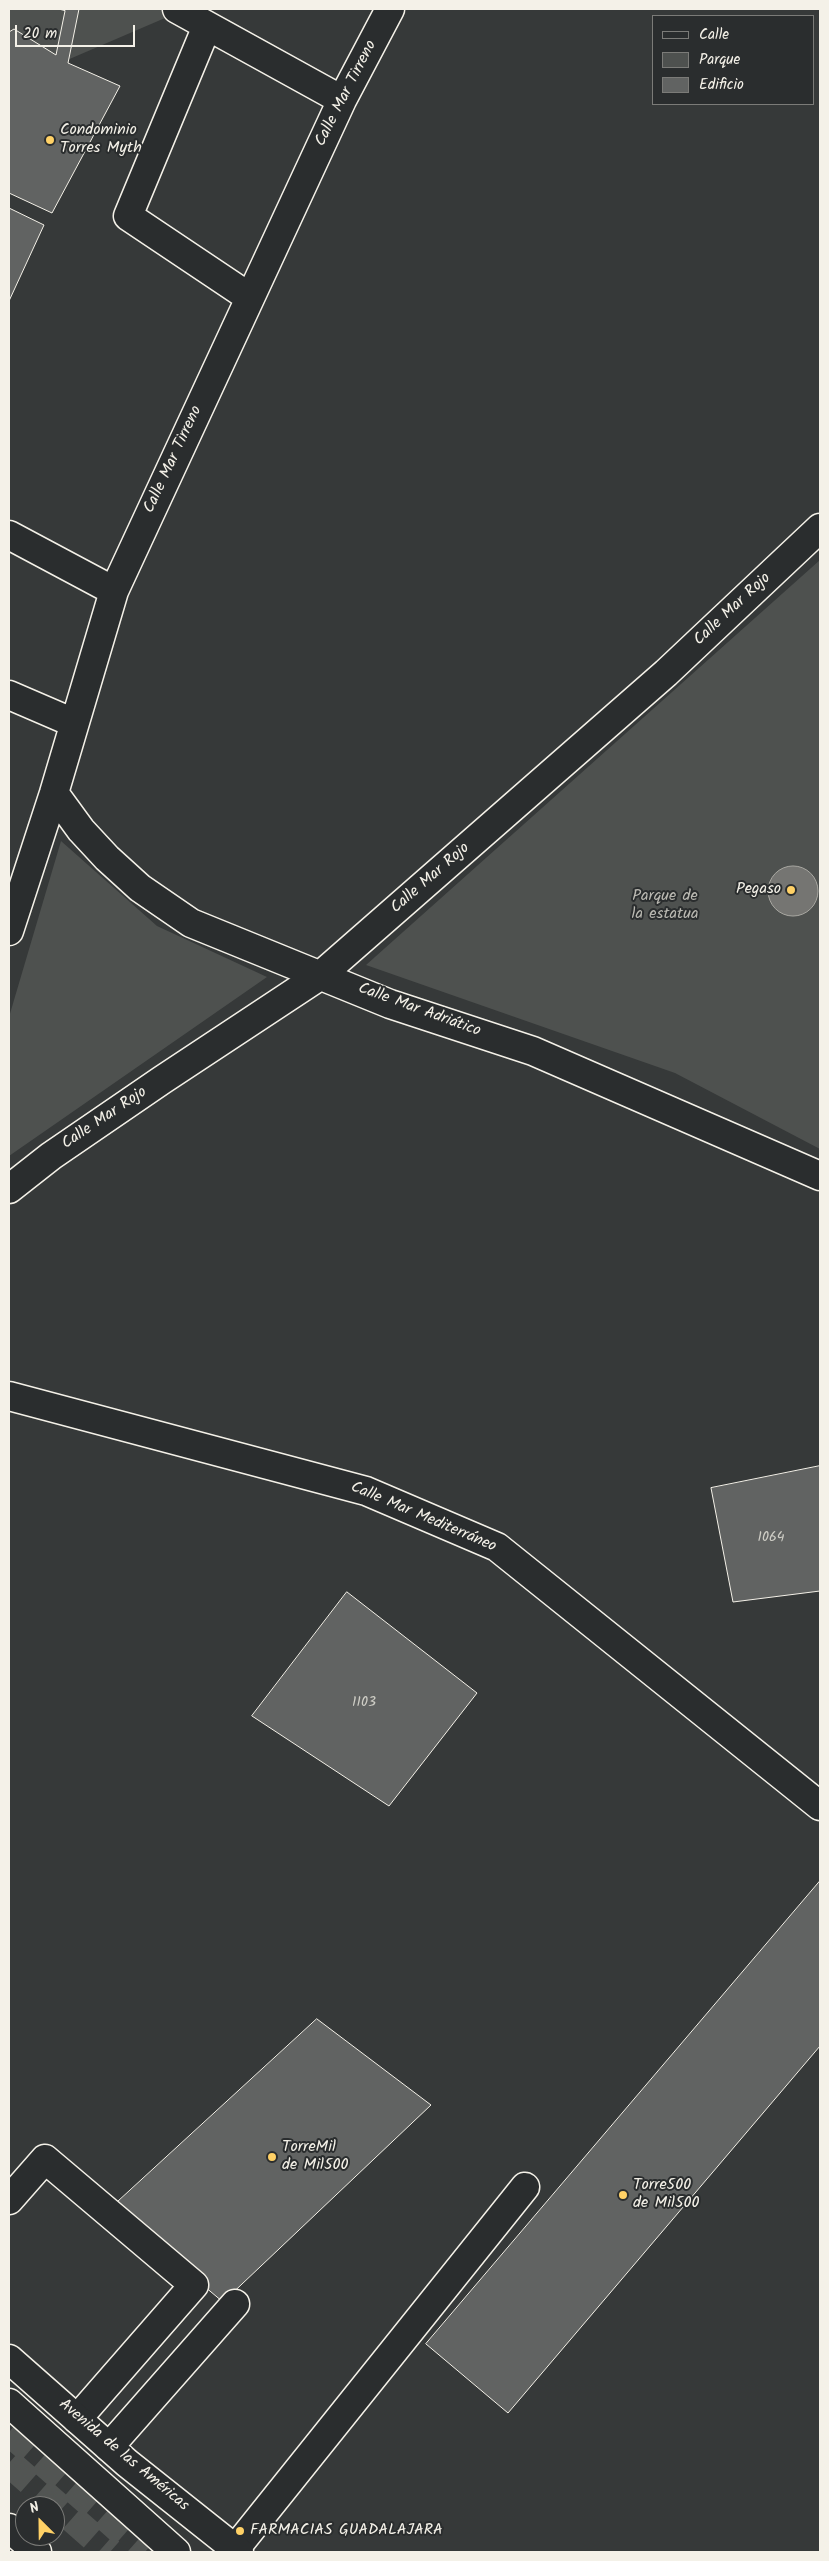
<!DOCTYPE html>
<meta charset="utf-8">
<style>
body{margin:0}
#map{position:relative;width:829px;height:2561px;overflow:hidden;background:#363939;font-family:Kalam,sans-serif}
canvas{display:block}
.frame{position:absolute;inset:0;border:10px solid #f4f1e8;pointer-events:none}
.legend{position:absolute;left:652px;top:15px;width:162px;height:90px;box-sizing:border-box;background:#2a2d2e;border:1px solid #7b7b78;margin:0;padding:6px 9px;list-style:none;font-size:15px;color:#f4f1e8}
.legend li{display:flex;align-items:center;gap:10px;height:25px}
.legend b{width:25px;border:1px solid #7b7b78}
.north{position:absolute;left:15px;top:2496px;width:50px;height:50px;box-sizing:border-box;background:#2a2d2e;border:1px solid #7b7b78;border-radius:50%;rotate:337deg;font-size:14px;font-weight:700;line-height:20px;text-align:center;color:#f4f1e8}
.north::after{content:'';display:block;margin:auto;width:18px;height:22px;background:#ffd166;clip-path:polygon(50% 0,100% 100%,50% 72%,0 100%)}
.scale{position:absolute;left:15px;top:25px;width:120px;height:22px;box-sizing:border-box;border:2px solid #f4f1e8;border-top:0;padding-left:6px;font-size:15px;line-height:18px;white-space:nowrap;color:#f4f1e8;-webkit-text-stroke:4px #2a2d2e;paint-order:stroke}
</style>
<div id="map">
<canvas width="829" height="2561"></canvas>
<div class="frame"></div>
<ul class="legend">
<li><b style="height:6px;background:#2a2d2e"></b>Calle</li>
<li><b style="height:14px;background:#4e514f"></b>Parque</li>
<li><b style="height:14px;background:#616362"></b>Edificio</li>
</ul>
<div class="north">N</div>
<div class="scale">20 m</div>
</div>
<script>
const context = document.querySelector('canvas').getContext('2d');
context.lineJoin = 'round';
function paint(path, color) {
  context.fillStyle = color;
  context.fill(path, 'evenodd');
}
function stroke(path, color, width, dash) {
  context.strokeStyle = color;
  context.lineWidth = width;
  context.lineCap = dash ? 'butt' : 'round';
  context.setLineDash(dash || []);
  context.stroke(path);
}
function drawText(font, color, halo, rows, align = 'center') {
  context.font = font + ' Kalam,sans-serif';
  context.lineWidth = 4;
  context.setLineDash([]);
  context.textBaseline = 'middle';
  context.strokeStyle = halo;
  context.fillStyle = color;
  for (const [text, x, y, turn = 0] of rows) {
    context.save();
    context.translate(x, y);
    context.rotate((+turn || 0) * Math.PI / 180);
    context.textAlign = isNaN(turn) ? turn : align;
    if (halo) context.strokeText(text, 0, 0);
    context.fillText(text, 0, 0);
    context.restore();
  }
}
paint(new Path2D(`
 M9,9H186L9,85Z
 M820,560V1149L675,1073L366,965Z
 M61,841L157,926L267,977L9,1156V1017Z`), '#4e514f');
const water = new Path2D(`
 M768 891a25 25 0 1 1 50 0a25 25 0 1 1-50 0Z`);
paint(water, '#757572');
stroke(water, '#a8a7a1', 1);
const building = new Path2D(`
 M59,9H79L68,63L120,86L52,213L9,193V32L14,29L56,55L65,11Z
 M9,208L44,225L9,301Z
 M820,1466V1591L733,1602L711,1488Z
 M347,1592L477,1693L389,1806L252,1716Z
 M820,1881V2046L508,2413L426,2344Z
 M317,2019L431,2105L223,2302L111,2208Z`);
paint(building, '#616362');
stroke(building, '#f4f1e8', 1);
stroke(new Path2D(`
 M9,2432L145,2552
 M9,2463L110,2552`), '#525553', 28, [28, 14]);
const minor = new Path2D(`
 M177,9L342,100
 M207,26L128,216L249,297
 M9,535L114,591
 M9,695L74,723
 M54,793L81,830L107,858L140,888L191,923L390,1004L533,1051L820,1176
 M9,931L54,793L114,591L342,100L390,9
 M9,1189L51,1156L162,1080L321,975L666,673L820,528
 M9,1396L366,1491L497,1547L820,1806
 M9,2200L45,2159L194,2285L77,2419
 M109,2447L235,2304
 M235,2549L525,2187`);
const major = new Path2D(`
 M9,2359L127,2463L239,2552
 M9,2403L176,2552
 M9,2528L37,2552`);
stroke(minor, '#f4f1e8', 31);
stroke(major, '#f4f1e8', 31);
stroke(minor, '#2a2d2e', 28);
stroke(major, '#2a2d2e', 28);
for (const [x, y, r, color] of [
 [50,140,5,"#ffd166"],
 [791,890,5,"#ffd166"],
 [272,2157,5,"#ffd166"],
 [623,2195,5,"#ffd166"],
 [240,2531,5,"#ffd166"]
]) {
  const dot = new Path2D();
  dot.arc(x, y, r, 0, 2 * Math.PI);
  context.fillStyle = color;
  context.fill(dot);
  stroke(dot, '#2a2d2e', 2);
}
drawText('14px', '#cfcec6', null, [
 ["1064",771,1539],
 ["1103",364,1704]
]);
drawText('16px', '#f4f1e8', '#2a2d2e', [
 ["Calle Mar Tirreno",347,94,-63],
 ["Calle Mar Tirreno",174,460,-65],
 ["Calle Mar Rojo",733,610,-43],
 ["Calle Mar Rojo",431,879,-41],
 ["Calle Mar Adriático",419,1011,20],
 ["Calle Mar Rojo",105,1119,-34],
 ["Calle Mar Mediterráneo",423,1518,23],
 ["Avenida de las Américas",123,2456,40]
]);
drawText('16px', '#f4f1e8', '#2a2d2e', [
 ["Condominio",60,131],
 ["Torres Myth",60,149],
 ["Pegaso",781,890,"right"],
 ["TorreMil",282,2148],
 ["de Mil500",282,2166],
 ["Torre500",633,2186],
 ["de Mil500",633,2204],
 ["FARMACIAS GUADALAJARA",250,2531]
], 'left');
drawText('16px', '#bab9b2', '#2a2d2e', [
 ["Parque de",665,897],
 ["la estatua",665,915]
]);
</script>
